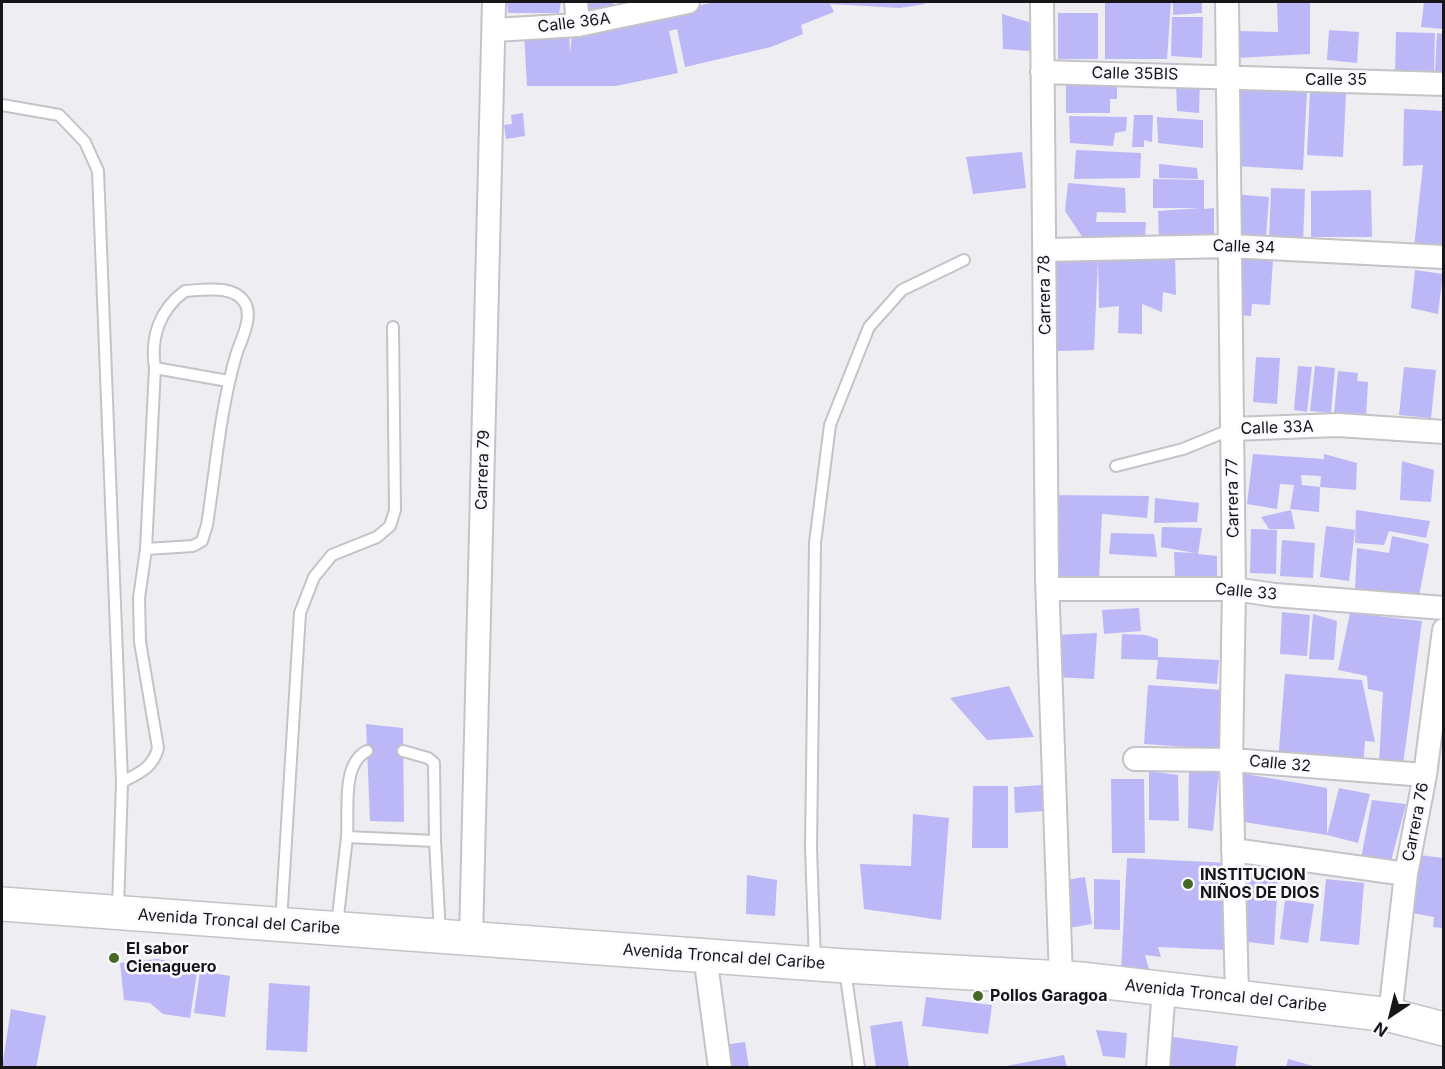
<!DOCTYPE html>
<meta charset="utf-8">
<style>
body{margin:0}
#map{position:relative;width:1445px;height:1069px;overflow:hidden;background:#ededf2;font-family:Inter,sans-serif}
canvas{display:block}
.frame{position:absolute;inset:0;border:3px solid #161618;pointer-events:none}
.north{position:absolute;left:1361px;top:985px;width:60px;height:60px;-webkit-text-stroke:4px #fafafe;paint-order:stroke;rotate:215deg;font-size:16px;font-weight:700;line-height:24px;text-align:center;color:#161618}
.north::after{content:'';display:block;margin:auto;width:21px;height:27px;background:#161618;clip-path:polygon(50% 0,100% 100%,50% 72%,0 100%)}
</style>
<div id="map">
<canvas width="1445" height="1069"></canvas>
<div class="frame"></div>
<div class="north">N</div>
</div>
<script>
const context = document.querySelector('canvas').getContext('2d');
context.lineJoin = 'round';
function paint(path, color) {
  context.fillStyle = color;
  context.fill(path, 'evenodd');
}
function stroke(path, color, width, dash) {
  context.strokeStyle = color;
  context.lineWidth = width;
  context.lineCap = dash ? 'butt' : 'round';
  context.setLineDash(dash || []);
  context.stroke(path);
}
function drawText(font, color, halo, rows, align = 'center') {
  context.font = font + ' Inter,sans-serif';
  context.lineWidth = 5;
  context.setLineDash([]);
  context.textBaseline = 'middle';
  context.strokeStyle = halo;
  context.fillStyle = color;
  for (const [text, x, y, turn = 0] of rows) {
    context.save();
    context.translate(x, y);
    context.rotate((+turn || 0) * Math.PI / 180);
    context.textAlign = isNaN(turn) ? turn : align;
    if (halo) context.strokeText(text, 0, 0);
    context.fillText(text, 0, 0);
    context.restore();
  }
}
paint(new Path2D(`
 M507,2H561L559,13H508Z
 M584,2H613V6L585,13Z
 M715,2H925V4L900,8L830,4L834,12L801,25L803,34L771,47L685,67L677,29L669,31L678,73L616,86H527L524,34L569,32L570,53L572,34Z
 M1105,2H1171L1167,59H1105Z
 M1173,2H1202V13L1173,15Z
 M1277,2H1310V54L1236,58L1237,31L1278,32Z
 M1424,2H1443V29L1421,27Z
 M1058,13H1098V59H1058Z
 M1002,14L1032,23L1030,51L1003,49Z
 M1172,17H1203L1202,58L1171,56Z
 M1329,30L1359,32L1357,63L1327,60Z
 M1396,32L1435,33L1434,72L1395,71Z
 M1437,33L1443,34V73L1435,72Z
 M1176,80L1200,81L1199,113L1177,111Z
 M1066,83H1117V99H1110V113H1066Z
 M1239,87L1307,91L1303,170L1234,166Z
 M1310,91L1346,93L1343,157L1307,155Z
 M1404,109L1443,111V247H1414L1423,165L1403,166Z
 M523,113L525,136L506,139L504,125L512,124L511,115Z
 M1134,115H1153L1152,142L1144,140V147H1132Z
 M1069,116L1127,117L1126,131L1115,133L1113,146L1070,143Z
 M1157,117L1203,120V148L1158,143Z
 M1076,150L1141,153L1140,178L1074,179Z
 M1022,152L1026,188L973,194L966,157Z
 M1159,164L1197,168L1198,179L1159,178Z
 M1153,179L1204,180V209L1214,208V238L1159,240L1158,211L1200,208H1153Z
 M1068,183L1125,188L1126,213L1097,212L1096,222H1146L1145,238H1083L1065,211Z
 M1271,188L1305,189L1303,244L1269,243Z
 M1371,190L1372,237H1311V191Z
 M1234,194L1269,197L1266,237L1231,234Z
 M1052,254L1175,257L1176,295L1163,292L1162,312L1142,304V334L1118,333L1119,306L1099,308L1098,260L1094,350L1057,351L1054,336Z
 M1242,257L1273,260L1270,305L1252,304L1251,316L1237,315Z
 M1415,270L1443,274L1438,314L1411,308Z
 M1256,357L1280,358L1277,404L1253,402Z
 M1298,366L1312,367L1307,412L1294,410Z
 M1315,366L1335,368L1331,413L1310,411Z
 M1404,367L1436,370L1431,418L1399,415Z
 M1338,371L1358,373L1357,381L1368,382L1366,417L1334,414Z
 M1253,454L1324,459V454L1357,463L1356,490L1320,487L1319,512L1290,509L1294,485L1280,484L1277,509L1247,504ZM1301,475L1321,476L1320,487L1302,485Z
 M1402,461L1434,470L1431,502L1400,500Z
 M1050,495L1149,496L1147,518L1102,514L1099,580L1049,577Z
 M1155,498L1199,503L1197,522L1154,523Z
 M1291,510L1295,529H1269L1261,517Z
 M1356,510L1430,521L1426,538L1389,531L1384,545L1355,543Z
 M1326,526L1355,530L1349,581L1320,577Z
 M1162,527L1202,528L1198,554L1217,556V578L1175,577L1174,552L1195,553L1161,547Z
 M1251,529L1277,530L1276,574L1250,573Z
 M1111,533L1154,534L1157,557L1109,554Z
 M1392,536L1429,544L1419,596L1355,590L1357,548L1389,553Z
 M1282,540L1315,543L1313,578L1280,576Z
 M1139,608L1141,631L1104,634L1102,610Z
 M1282,612L1310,615L1307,656L1280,654Z
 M1350,613L1422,621L1403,765L1379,764L1383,692L1368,689L1367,676L1338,670Z
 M1313,614L1337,621L1334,660L1309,659Z
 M1097,633L1094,679L1055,677V635Z
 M1122,634L1146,635L1158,639V657L1219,660L1217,684L1156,679L1158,660L1121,659Z
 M1285,674L1362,680L1375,742L1365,741L1363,765L1347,756L1346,768L1278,762Z
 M1148,685L1224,690L1220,749L1144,744Z
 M1009,686L1034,737L987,740L950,698Z
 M366,724L403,728L404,822L370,821Z
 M1189,768L1219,770L1213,831L1188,828Z
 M1149,771L1178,775L1179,821L1149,820Z
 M1240,773L1327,788V835L1339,788L1370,794L1358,843L1327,835L1237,821Z
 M1111,779H1144L1145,853H1112Z
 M1042,785L1044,811L1015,813L1014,787Z
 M973,786H1008V848H972Z
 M1372,800L1406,804L1390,865L1360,864Z
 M913,814L949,818L941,920L864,909L860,864L911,866Z
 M1420,855L1443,858V928L1433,927L1434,917L1412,913Z
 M1127,858L1229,863L1225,950L1158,947L1161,957L1145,955L1150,973L1121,971Z
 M1245,872L1278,879L1274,945L1238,941Z
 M747,875L777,880L775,916L746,914Z
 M1085,877L1092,924L1063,929L1059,881Z
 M1094,879L1120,880V930L1094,929Z
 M1326,879L1364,883L1359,945L1320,941Z
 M1285,900L1314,904L1308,943L1280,939Z
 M157,959L198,966L190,1018L163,1014L150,1003L124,1000L120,963Z
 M200,971L230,976L225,1017L194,1013Z
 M269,983L310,986L307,1052L266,1050Z
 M926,997L992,1005L988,1034L922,1026Z
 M11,1009L46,1016L36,1068H2Z
 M902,1021L909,1068H876L870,1026Z
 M1096,1030L1127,1033L1125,1058L1103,1056Z
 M1166,1036L1238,1046L1235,1068H1162Z
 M745,1042L749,1068H727L723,1045Z
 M1064,1055L1067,1068H1006V1066Z
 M1288,1059L1317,1067V1068H1286Z`), '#bcb8f7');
const lane = new Path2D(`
 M2,105L59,115L85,142L98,171L122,782L118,909
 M1116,466L1183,449L1232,429
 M146,549L155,368
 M403,751L428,758L434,763L435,841
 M122,782C139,773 153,768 158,748L140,642L139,598L146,549L193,546L202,541L207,525C216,468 220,408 237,352C242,338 253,317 245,303C234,284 203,290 185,291C160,309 150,337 155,368L228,381
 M347,837C349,811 341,764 367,751
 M281,922L300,613L314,577L332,555L377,537L390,526L395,510L393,327
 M337,925L347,837L435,841L440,934
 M815,962L811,848L815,543L830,425L869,327L902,290L964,260
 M845,970L859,1068`);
const street = new Path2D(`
 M576,2L578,25
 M1042,2L1047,578L1061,978
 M1227,2L1234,589L1231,760L1237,995
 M495,30L578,25L688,2
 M1042,72L1444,84
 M1045,250L1229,246L1444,257
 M1232,429L1338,425L1444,432
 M1048,589H1234L1274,595L1444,608
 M1135,759L1231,760L1425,775
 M1233,850L1406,874
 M471,939L494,2
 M705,955L720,1068
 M1390,1015L1406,874L1425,775L1444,630
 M1158,1068L1164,988`);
const highway = new Path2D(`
 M2,904L845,966L1081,979L1390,1015L1444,1029`);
stroke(lane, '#c3c3c8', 14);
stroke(street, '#c3c3c8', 26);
stroke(highway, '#c3c3c8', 36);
stroke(lane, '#fff', 10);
stroke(street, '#fff', 22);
stroke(highway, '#fff', 33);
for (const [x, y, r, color] of [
 [1188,884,6,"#466a23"],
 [114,958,6,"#466a23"],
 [978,996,6,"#466a23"]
]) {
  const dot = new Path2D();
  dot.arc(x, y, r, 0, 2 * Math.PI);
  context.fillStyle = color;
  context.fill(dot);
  stroke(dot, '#fafafe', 2);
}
drawText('16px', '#161618', '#fafafe', [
 ["Calle 36A",574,23,-7],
 ["Calle 35BIS",1135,74,1],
 ["Calle 35",1336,80],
 ["Calle 34",1244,247,2],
 ["Carrera 78",1045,295,-91],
 ["Calle 33A",1277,428,-2],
 ["Carrera 79",483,470,-88],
 ["Carrera 77",1233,498,-91],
 ["Calle 33",1246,592,5],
 ["Calle 32",1280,764,5],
 ["Carrera 76",1416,822,-79],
 ["Avenida Troncal del Caribe",239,922,4],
 ["Avenida Troncal del Caribe",724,957,4],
 ["Avenida Troncal del Caribe",1226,996,6]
]);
drawText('bold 16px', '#161618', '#fafafe', [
 ["INSTITUCION",1200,875],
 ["NIÑOS DE DIOS",1200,893],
 ["El sabor",126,949],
 ["Cienaguero",126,967],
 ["Pollos Garagoa",990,996]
], 'left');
</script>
